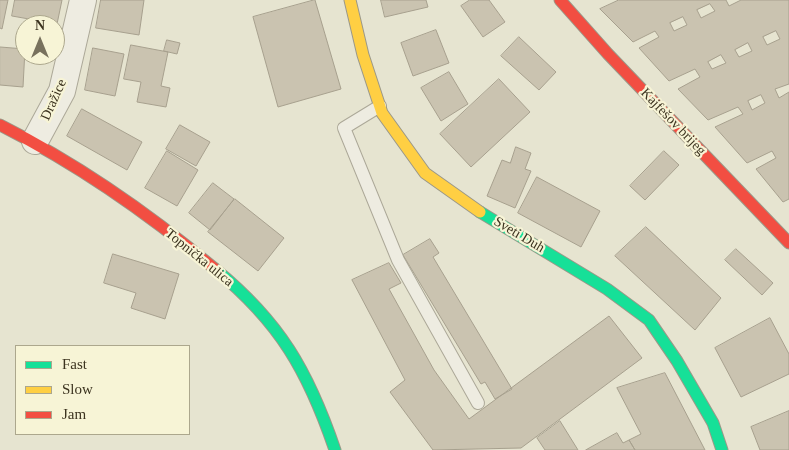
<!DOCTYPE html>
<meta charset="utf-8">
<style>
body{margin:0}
#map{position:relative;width:789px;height:450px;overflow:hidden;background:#e6e4d0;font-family:Georgia,serif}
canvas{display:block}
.legend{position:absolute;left:15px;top:345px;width:175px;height:90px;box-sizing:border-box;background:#f7f4d6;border:1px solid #aca78d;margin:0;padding:6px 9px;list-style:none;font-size:15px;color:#3c331f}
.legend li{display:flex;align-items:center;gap:10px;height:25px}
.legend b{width:25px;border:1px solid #aca78d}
.north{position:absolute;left:15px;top:15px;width:50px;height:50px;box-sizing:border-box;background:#f7f4d6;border:1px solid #aca78d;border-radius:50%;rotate:0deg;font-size:14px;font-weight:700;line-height:20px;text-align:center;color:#3c331f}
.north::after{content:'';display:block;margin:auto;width:18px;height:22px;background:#78715d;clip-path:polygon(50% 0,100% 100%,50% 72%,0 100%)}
</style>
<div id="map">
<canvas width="789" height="450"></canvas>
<ul class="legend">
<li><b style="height:6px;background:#16e098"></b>Fast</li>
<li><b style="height:6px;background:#ffcf43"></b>Slow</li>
<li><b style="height:6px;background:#f24e42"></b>Jam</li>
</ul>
<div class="north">N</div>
</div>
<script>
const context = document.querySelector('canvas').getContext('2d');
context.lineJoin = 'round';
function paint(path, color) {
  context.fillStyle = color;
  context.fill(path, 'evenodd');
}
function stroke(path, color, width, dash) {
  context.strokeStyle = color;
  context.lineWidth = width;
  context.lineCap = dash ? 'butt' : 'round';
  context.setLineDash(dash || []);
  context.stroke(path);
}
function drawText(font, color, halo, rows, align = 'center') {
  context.font = font + ' Georgia,serif';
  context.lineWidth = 4.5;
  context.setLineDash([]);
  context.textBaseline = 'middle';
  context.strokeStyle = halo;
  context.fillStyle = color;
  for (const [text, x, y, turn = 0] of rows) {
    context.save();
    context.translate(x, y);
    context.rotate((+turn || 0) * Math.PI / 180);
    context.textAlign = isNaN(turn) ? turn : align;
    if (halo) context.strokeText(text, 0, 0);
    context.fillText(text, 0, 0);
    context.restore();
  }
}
const building = new Path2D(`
 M0,0H8L2,29L0,28Z
 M15,0H62L57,24L12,16Z
 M101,0H144L139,35L96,28Z
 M315,0L341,89L278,107L253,17Z
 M381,0H426L428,7L385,17Z
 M470,0H489L505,22L483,37L461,6Z
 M619,0H726L729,6L741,0H789V84L775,89L779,98L789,92V199L783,202L756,169L776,158L772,151L747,163L715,127L743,114L738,107L708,120L678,89L700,77L695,69L669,81L639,48L659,37L655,31L633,42L600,9ZM710,4L715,11L701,18L697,10ZM683,17L687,25L674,31L670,23ZM776,31L780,39L767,45L763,37ZM748,43L752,51L739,57L735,50ZM721,55L726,63L712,69L708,62ZM761,95L765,103L752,110L748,101Z
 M436,30L449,63L413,76L401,43Z
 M519,37L556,72L539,90L501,56Z
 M167,40L180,43L177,54L164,51Z
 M131,45L168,52L161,86L170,88L166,107L137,102L141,82L124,79Z
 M0,47L25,49L23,87L0,85Z
 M93,48L124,54L115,96L85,90Z
 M449,72L468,104L441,121L421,88Z
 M499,79L530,112L471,167L440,134Z
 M82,109L142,142L127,170L67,136Z
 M180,125L210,142L196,166L166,149Z
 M516,147L531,153L525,169L531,171L515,208L487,196L502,160L510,163Z
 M167,151L198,170L177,206L145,188Z
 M664,151L679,165L645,200L630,186Z
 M537,177L600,211L581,247L518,213Z
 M213,183L234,199L210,230L189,213Z
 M235,199L284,238L258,271L208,232Z
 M646,227L721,298L695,330L615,256Z
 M430,239L439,253L433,257L512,389L495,399L485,382L481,384L403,255Z
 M736,249L773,283L762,295L725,260Z
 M113,254L179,274L165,319L131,308L136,293L104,283Z
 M389,263L401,283L389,289L434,370L469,419L609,316L642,358L521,448L433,450L390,392L405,380L352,280Z
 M770,318L789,354V374L741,397L715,348Z
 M665,373L705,450H635L629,440L641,434L617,388Z
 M789,411V450H760L751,427Z
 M560,421L578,450H545L537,438Z
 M617,433L623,443L629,440L635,450H586Z`);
paint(building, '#cac3b0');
stroke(building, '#a7a08e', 1);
const lane = new Path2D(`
 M380,106L344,128L398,260L478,403`);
const street = new Path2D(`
 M35,141L62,91L83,0`);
const fast = new Path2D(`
 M480,212L607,289L649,320L677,361L713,423L722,450
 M215,269C280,322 308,371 335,450`);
const slow = new Path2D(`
 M350,0L363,55L382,113L425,173L480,212`);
const jam = new Path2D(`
 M560,0L608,54L789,243
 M0,125C78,164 148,213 215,269`);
stroke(lane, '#aca898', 14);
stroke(street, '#aca898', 28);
stroke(fast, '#9b9888', 13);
stroke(slow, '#9b9888', 13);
stroke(jam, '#9b9888', 13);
stroke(lane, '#eeece1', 12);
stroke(street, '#eeece1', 26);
stroke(fast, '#16e098', 11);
stroke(slow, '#ffcf43', 11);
stroke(jam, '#f24e42', 11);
drawText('14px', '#3c331f', '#f7f4d6', [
 ["Dražice",54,100,-66],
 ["Kajfešov brijeg",673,122,46],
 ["Sveti Duh",519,235,31],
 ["Topnička ulica",199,258,39]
]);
</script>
